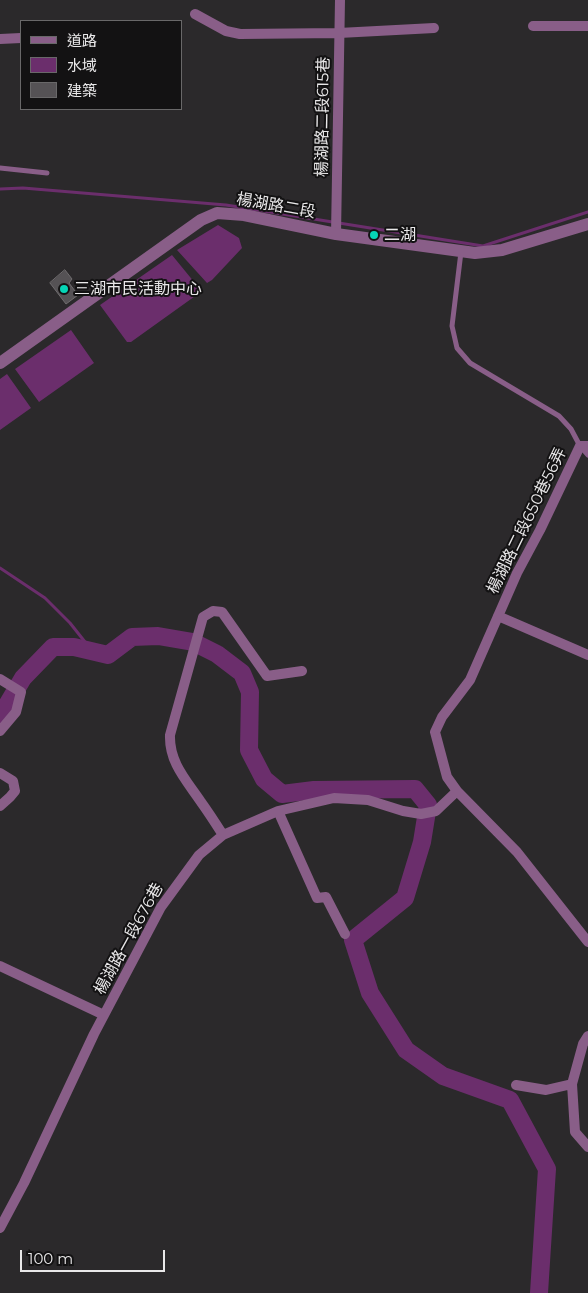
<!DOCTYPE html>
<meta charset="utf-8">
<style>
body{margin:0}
#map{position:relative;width:588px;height:1293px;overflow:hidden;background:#2b292b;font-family:Montserrat,"Noto Sans TC",sans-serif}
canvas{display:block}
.legend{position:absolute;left:20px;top:20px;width:162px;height:90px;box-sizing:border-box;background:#131213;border:1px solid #696869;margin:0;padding:6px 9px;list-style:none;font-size:15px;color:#e9e8e9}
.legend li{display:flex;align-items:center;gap:10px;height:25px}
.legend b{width:25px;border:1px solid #696869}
.scale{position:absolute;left:20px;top:1250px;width:145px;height:22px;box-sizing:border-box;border:2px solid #e9e8e9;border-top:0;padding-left:6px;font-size:15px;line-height:18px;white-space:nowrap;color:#e9e8e9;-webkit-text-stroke:4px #131213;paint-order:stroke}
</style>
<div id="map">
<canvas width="588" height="1293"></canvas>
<ul class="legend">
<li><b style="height:6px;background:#895e88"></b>道路</li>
<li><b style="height:14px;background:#6b2e6c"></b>水域</li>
<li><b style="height:14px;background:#555255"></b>建築</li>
</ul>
<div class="scale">100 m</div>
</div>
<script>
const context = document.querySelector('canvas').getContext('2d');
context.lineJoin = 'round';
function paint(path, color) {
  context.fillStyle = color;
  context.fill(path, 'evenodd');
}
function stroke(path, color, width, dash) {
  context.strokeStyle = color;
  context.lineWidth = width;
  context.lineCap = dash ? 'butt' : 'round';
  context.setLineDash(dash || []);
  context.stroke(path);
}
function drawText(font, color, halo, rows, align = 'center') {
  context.font = font + ' Montserrat,"Noto Sans TC",sans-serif';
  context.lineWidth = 4;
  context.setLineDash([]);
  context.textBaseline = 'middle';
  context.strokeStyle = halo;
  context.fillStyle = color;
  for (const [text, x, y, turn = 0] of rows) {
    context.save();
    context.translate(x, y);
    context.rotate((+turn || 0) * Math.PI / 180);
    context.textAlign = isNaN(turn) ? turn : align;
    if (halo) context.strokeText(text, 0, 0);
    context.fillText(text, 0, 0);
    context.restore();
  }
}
paint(new Path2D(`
 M218,225L239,238L242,248L212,280L207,283L177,250Z
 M172,255L199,288L198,294L131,342H127L100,305Z
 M71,330L94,363L39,402L15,369Z
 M7,374L31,408L0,430V379Z`), '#6b2e6c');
stroke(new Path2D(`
 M0,189L23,188L226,205L483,246L588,212
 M0,568L45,598L70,623L93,652`), '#6b2e6c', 3);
stroke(new Path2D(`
 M0,717L23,678L53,647H74L108,655L132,637L158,636L193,642L217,654L242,673L250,692L249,750L264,779L282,794L314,790L415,789L428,805L422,842L405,898L353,940L370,993L406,1050L443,1076L510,1100L547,1169L539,1293`), '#6b2e6c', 18);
const building = new Path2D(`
 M65,270L72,279L69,283L78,295L66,304L50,283Z`);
paint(building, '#555255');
stroke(building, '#706d6f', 1);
stroke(new Path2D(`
 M0,168L47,173
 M461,252L452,326L457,348L470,363L559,416L571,429L580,446L588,455`), '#895e88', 5);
stroke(new Path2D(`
 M195,14L226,31L240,34L339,33L434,28
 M533,26H588
 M0,39L21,38
 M336,234L340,0
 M498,616L588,655
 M0,679L21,692L16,712L0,731
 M0,773L13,781L15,791L10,797L0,806
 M457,791L517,852L588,942
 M278,811L317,898L326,897L345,934
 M223,835C216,824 209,813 201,802C187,781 169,763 170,735L203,617L213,611L222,612L267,676L302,671
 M0,966L104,1015
 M588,1036L583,1044L572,1084L575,1132L588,1147
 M516,1085L546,1090L572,1084
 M0,1228L24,1183L94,1034L161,907L199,855L223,835L278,811L334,798L368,800L403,811L421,814L436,811L457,791L447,777L435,732L442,717L470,680L517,573L540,530L580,446H588`), '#895e88', 10);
stroke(new Path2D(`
 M0,363L201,220L217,213L244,215L336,234L475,253L502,250L588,224`), '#895e88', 12);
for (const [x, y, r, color] of [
 [374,235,5,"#06d5b6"],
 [64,289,5,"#06d5b6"]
]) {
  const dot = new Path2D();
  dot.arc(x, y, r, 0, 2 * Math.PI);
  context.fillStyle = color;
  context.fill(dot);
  stroke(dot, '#131213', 2);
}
drawText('16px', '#e9e8e9', '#131213', [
 ["楊湖路二段615巷",323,117,-89],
 ["楊湖路二段",276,206,10],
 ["楊湖路二段650巷56弄",527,521,-64],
 ["楊湖路一段676巷",129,939,-61]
]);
drawText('16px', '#e9e8e9', '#131213', [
 ["二湖",384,235],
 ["三湖市民活動中心",74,289]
], 'left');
</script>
